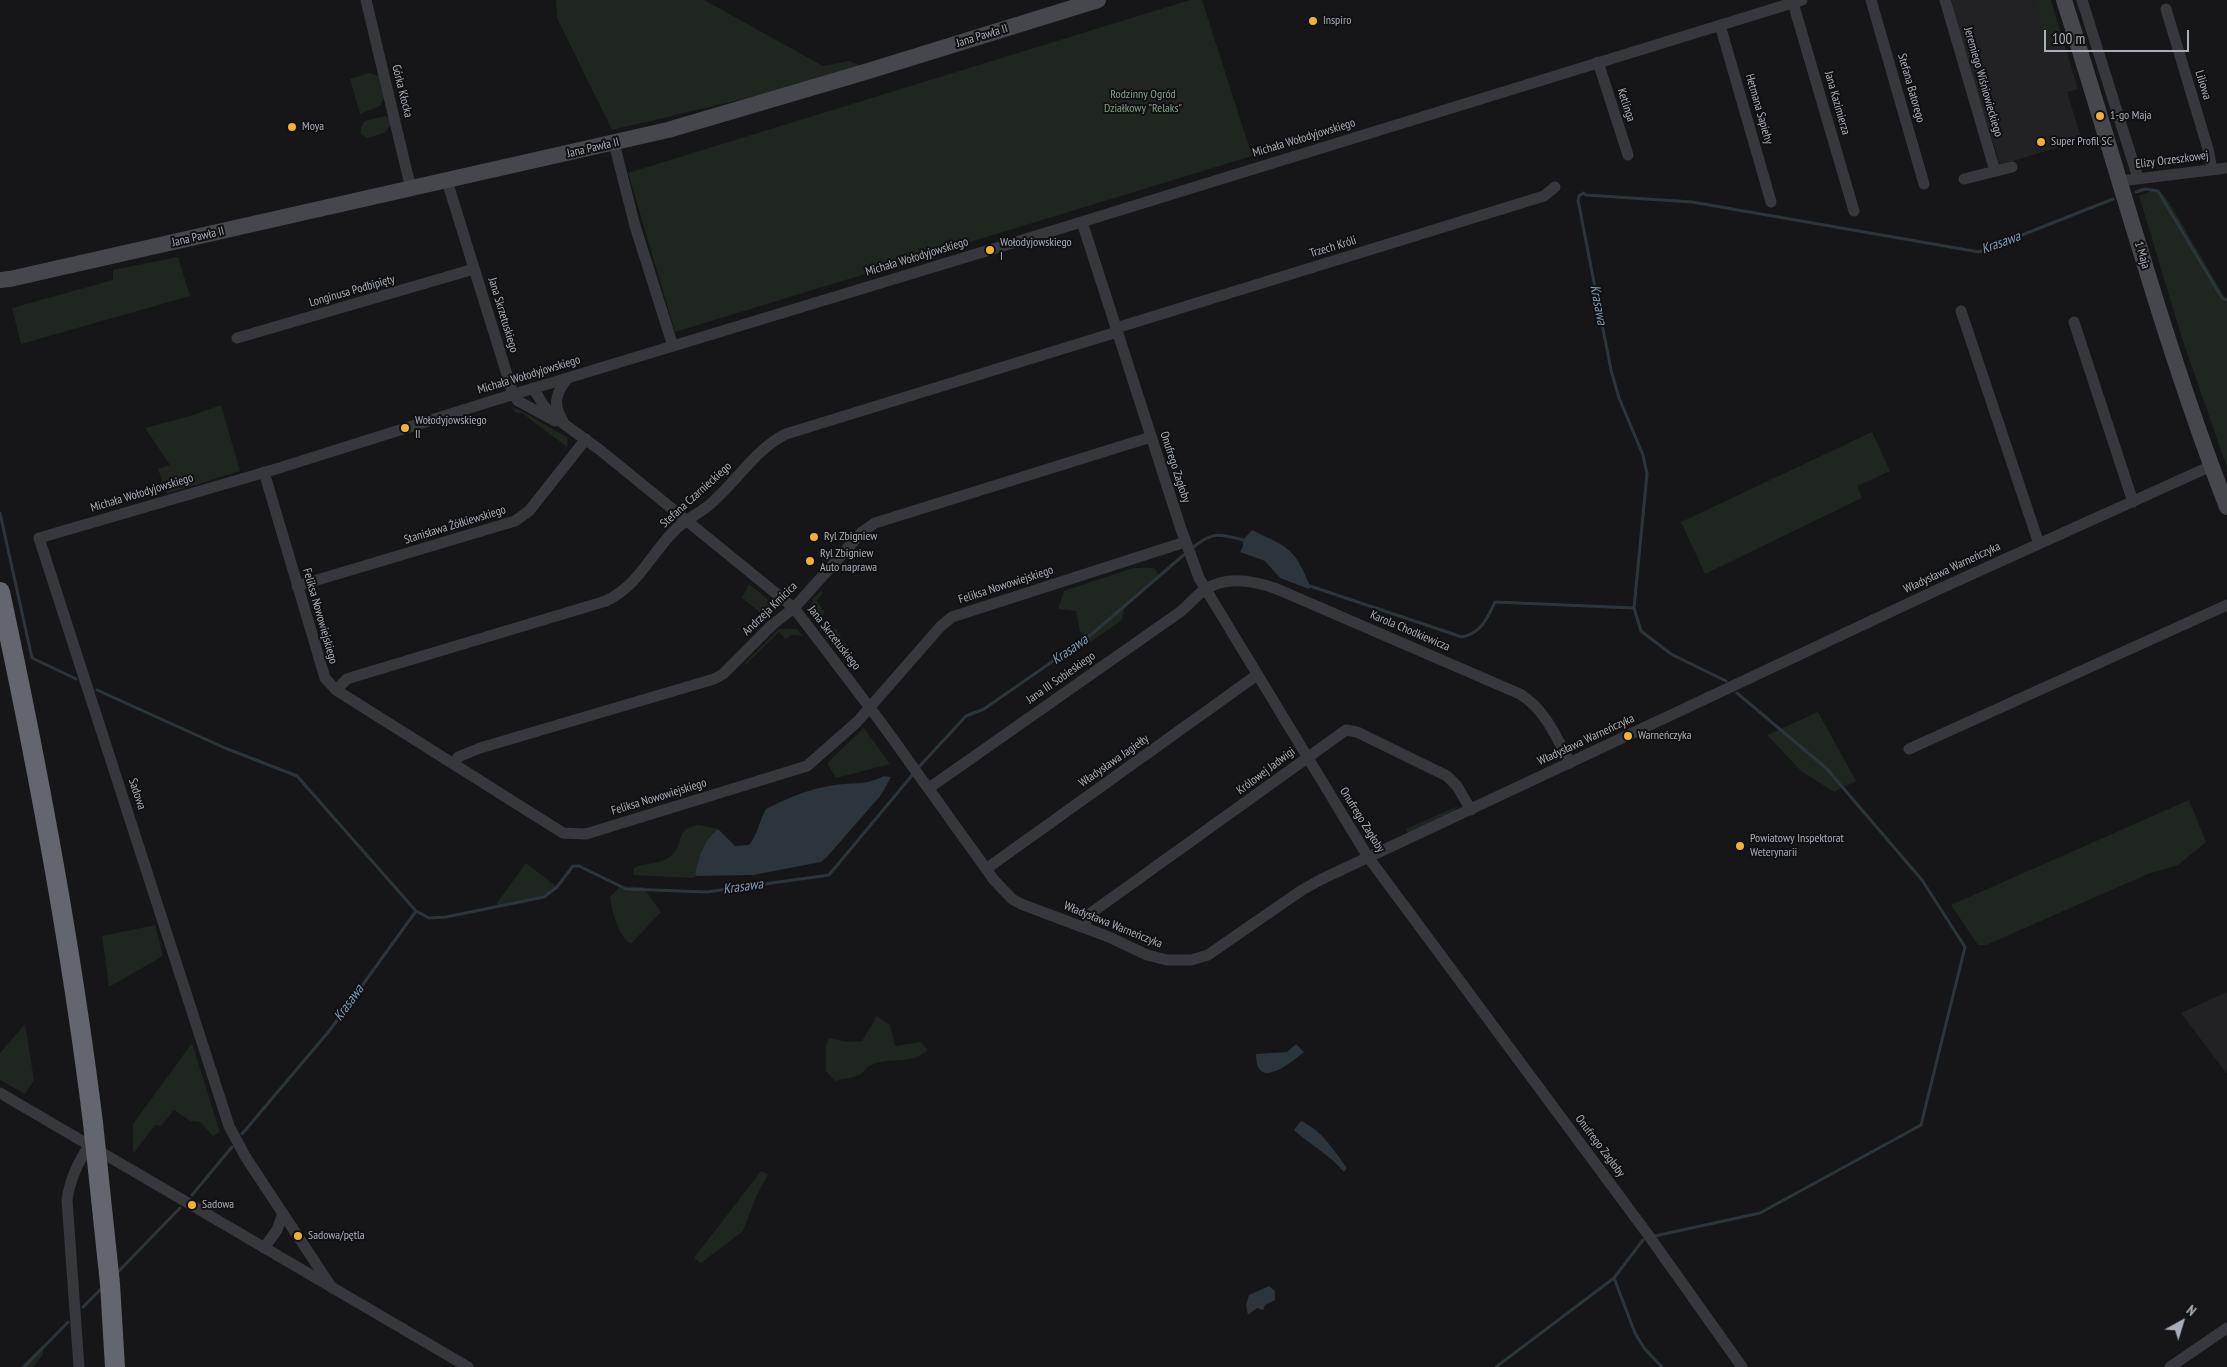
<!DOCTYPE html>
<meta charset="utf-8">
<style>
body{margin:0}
#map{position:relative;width:2227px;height:1367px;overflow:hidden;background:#161618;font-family:"PT Sans Narrow",sans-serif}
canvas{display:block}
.north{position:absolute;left:2157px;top:1297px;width:50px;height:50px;-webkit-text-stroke:4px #111113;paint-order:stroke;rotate:39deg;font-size:14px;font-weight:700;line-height:20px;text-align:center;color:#a8adb8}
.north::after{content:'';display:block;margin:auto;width:18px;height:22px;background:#a8adb8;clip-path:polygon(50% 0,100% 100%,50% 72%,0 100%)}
.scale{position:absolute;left:2044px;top:30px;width:145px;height:22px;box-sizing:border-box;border:2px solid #a8adb8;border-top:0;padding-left:6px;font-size:15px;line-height:18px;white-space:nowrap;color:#a8adb8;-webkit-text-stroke:4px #111113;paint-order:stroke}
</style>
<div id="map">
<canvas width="2227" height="1367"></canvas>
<div class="north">N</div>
<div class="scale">100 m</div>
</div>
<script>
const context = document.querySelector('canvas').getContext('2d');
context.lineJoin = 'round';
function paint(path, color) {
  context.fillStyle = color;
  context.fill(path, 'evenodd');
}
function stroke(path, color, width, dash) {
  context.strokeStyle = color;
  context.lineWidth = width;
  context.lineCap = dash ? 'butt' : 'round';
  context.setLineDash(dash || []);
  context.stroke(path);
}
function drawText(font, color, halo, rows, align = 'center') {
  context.font = font + ' "PT Sans Narrow",sans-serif';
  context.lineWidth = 4;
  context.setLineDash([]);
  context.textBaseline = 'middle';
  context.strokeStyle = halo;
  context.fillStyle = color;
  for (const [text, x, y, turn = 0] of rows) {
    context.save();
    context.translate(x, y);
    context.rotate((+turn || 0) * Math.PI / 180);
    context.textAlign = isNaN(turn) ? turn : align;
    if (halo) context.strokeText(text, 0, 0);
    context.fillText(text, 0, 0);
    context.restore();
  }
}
paint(new Path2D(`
 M1949,0H2051L2078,89L2067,92L2082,140L2000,165Z
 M2227,992V1074L2181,1013Z`), '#222225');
paint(new Path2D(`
 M556,0H704L823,66L849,61L864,67L815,82L612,130L557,18Z
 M1190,0H1202L1252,156L675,332L628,173Z
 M2035,0H2050L2063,41L2049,46Z
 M369,73L378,76L384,98L380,106L360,114L350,79Z
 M385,116L390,119L391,125L385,133L367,138L361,134V127L365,121Z
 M2151,191H2160L2169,202L2227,301V468L2181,335L2139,196Z
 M178,257L190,296L21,344L12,308L113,280V270Z
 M221,405L240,471L167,494L158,469L170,465L145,428L190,416Z
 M511,407L520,410L568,438L567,447L522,413H516Z
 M1872,432L1890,471L1857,486L1862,498L1705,574L1681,522Z
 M1133,568H1154L1160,576L1125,606L1122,620L1089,643L1080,631L1076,611L1058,609L1064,591Z
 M749,584L771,602V616L768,619L742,598Z
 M821,591L823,592L817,601L825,613L815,622L810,616L813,599Z
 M835,628L850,650L842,657L825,635Z
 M779,629H797L803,636L791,635L786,639L779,632L746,664L745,663Z
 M1818,712L1856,781L1834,792L1801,771L1767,735Z
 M864,728L890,764L836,778L827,763Z
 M2189,800L2206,842L2178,865L2148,874L1986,945H1978L1951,905Z
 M1458,806L1455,811L1408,833L1406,829Z
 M699,825L718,829C703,841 699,856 695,874L697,876L692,878L633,875L634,868C646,862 661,865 672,855C686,843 673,829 699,825Z
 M526,863L557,887L544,897L498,907L497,903Z
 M621,886L643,887L661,912L631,944C618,936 612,911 610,897Z
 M155,925L163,956L109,987L102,936Z
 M877,1016L890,1025L895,1046L921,1042L928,1050C909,1067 889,1055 869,1066C866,1068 864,1072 861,1074C854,1078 843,1079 835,1081L826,1071V1045L829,1038L848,1042L862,1041Z
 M25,1024L34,1080L25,1094L0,1080V1053Z
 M192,1043L220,1132L213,1136L200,1122L190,1121L174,1110L161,1126L155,1125L133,1154V1124Z
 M761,1171L768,1174L756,1197L743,1231L701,1263L694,1258Z
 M43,1345V1355L33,1367H20Z`), '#1e261f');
paint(new Path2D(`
 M1252,530C1289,548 1294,547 1310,586L1309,589L1280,578L1265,561L1240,552L1243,546V540Z
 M884,776L891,777L881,795L826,858L821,862L753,875L697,876L695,874C699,856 703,841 718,829L735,846L749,845C758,834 759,821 766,809C788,798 811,788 835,785C855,782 864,786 884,776Z
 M1296,1044L1304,1052C1290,1063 1256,1092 1256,1054L1287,1052Z
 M1301,1121C1322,1130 1334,1151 1347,1168L1344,1172C1329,1154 1311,1146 1294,1130Z
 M1269,1286L1275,1291V1300L1265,1305L1263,1310L1257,1308L1248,1315L1246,1305L1249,1295Z`), '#2c353c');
stroke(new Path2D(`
 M2136,192L2145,189L2158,191L2222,298L2227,300
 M0,513L32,658L76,679
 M1191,549C1211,532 1218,533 1243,540
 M1310,586L1462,637C1481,633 1487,619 1495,602L1634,608L1647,474L1643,455L1619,398L1611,370L1578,200L1579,196L1583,193L1586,195L1692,202L1979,252L2113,199
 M1634,608L1641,631L1671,654L1726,681
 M97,690L225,748L297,776L416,911L429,918L446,917L544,897L557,887L573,866H579L626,889L707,892L829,875L914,773
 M918,768L966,716L984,709L1092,634L1186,553
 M242,1134L330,1030L416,911
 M192,1195L232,1147
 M1655,1236L1760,1213L1921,1125L1965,947L1922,880L1826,768L1737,693
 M1643,1240L1614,1278L1635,1333L1644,1348L1662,1367
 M117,1273L180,1208
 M83,1307L102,1288
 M24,1367L68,1322
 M1496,1367L1614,1278`), '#2c353c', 3);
stroke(new Path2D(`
 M366,0L411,189
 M1871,0L1924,184
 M1945,0L1995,171
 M2082,0L2138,178
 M1793,3L1854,211
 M2166,9L2208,149L2212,169
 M1720,25L1771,202
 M1598,62L1628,155
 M614,143L635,226L673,346
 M1964,179L2012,167
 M447,181L513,394L518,401L555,421
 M2120,181L2227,168
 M1082,222L1180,526L1199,578L1368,857L1649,1236L1742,1367
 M1961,311L2039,544
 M2074,322L2133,502
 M1116,328L1544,196L1555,187
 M237,338L474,269
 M533,388L544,406L560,421L600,450L794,608L880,721L994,880L1012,899L1021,904L1109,937L1147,955L1167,960H1191L1208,955L1302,890L1322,879L1937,590L2211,466
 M563,421C552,404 556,392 568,378
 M264,472L325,678L336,690L563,833L586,834L807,766L857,722L940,627L952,617L1185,542
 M297,586L515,521L529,511L586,439
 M336,690L347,679L353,677L606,601C639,585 650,555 674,531C684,520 697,515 708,506C735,484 755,449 786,434L1117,332
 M1909,749L2227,605
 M454,764L458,757L480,748L714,679L723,674L772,625L794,608L862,532L875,523L1151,437
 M929,788L1180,612C1189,605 1196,595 1206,589C1228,575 1255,581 1277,589L1520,694C1545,709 1557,738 1570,763
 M986,869L1257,675
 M1083,927L1091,913L1346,730L1357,732L1447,776L1457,786L1471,810
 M0,1093L468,1367
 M264,1248L277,1230L283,1213
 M332,1288L245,1156L229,1126L39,538L276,469L495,400L1062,228L1802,0
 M79,1367L67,1200C70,1179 78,1163 89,1145
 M2170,1367L2227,1328`), '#37383d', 11);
stroke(new Path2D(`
 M2064,0C2118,169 2163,342 2227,507
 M0,280L10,279L668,130L865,72L1098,0`), '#45474d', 16);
stroke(new Path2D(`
 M0,592C38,768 71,944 93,1123
 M98,1170L110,1284L115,1367`), '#63666e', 20);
stroke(new Path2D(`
 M93,1123L98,1170`), '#63666e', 20);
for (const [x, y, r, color] of [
 [1313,21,5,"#f2b134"],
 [2100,116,5,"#f2b134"],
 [292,127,5,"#f2b134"],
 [2041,142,5,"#f2b134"],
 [990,250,5,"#f2b134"],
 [405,428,5,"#f2b134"],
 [814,537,5,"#f2b134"],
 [810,561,5,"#f2b134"],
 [1628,736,5,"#f2b134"],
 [1740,846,5,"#f2b134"],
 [192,1205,5,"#f2b134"],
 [298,1236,5,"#f2b134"]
]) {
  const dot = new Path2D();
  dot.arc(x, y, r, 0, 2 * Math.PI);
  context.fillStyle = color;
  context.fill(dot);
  stroke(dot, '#111113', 2);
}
drawText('12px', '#a8adb8', '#111113', [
 ["Inspiro",1323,21],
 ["1-go Maja",2110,116],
 ["Moya",302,127],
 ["Super Profil SC",2051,142],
 ["Wołodyjowskiego",1000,243],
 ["I",1000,257],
 ["Wołodyjowskiego",415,421],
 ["II",415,435],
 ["Ryl Zbigniew",824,537],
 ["Ryl Zbigniew",820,554],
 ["Auto naprawa",820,568],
 ["Warneńczyka",1638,736],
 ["Powiatowy Inspektorat",1750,839],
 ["Weterynarii",1750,853],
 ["Sadowa",202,1205],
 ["Sadowa/pętla",308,1236]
], 'left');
drawText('12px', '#a8adb8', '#111113', [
 ["Jana Pawła II",982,36,-17],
 ["Jeremiego Wiśniowieckiego",1983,82,74],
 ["Liliowa",2203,85,73],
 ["Stefana Batorego",1911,88,74],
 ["Górka Kłocka",402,91,76],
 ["Jana Kazimierza",1837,103,74],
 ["Ketlinga",1626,105,72],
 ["Hetmana Sapiehy",1759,109,74],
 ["Michała Wołodyjowskiego",1304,138,-17],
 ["Jana Pawła II",593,148,-13],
 ["Elizy Orzeszkowej",2172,160,-7],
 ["Jana Pawła II",198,237,-13],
 ["Trzech Króli",1333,247,-17],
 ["1 Maja",2142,255,73],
 ["Michała Wołodyjowskiego",917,257,-17],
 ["Longinusa Podbipięty",352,291,-16],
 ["Jana Skrzetuskiego",503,315,73],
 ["Michała Wołodyjowskiego",529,375,-17],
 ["Onufrego Zagłoby",1175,467,72],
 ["Michała Wołodyjowskiego",142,493,-17],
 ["Stefana Czarnieckiego",696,495,-42],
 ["Stanisława Żółkiewskiego",455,525,-17],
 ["Władysława Warneńczyka",1952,568,-25],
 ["Feliksa Nowowiejskiego",1006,585,-18],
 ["Andrzeja Kmicica",770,609,-44],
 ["Feliksa Nowowiejskiego",320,616,74],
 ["Karola Chodkiewicza",1410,631,23],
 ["Jana Skrzetuskiego",834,638,52],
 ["Jana III Sobieskiego",1061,678,-35],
 ["Władysława Warneńczyka",1586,740,-25],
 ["Władysława Jagiełły",1114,761,-35],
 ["Królowej Jadwigi",1266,771,-37],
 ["Sadowa",137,794,72],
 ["Feliksa Nowowiejskiego",659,797,-17],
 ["Onufrego Zagłoby",1362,820,58],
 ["Władysława Warneńczyka",1113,925,22],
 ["Onufrego Zagłoby",1600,1146,53]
]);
drawText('12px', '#7fa381', '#111113', [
 ["Rodzinny Ogród",1143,95],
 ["Działkowy \"Relaks\"",1143,109]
]);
drawText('italic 14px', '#7f9bb3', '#111113', [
 ["Krasawa",2001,243,-20],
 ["Krasawa",1598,305,79],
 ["Krasawa",1070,650,-35],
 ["Krasawa",743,887,-8],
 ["Krasawa",349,1003,-54]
]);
</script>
